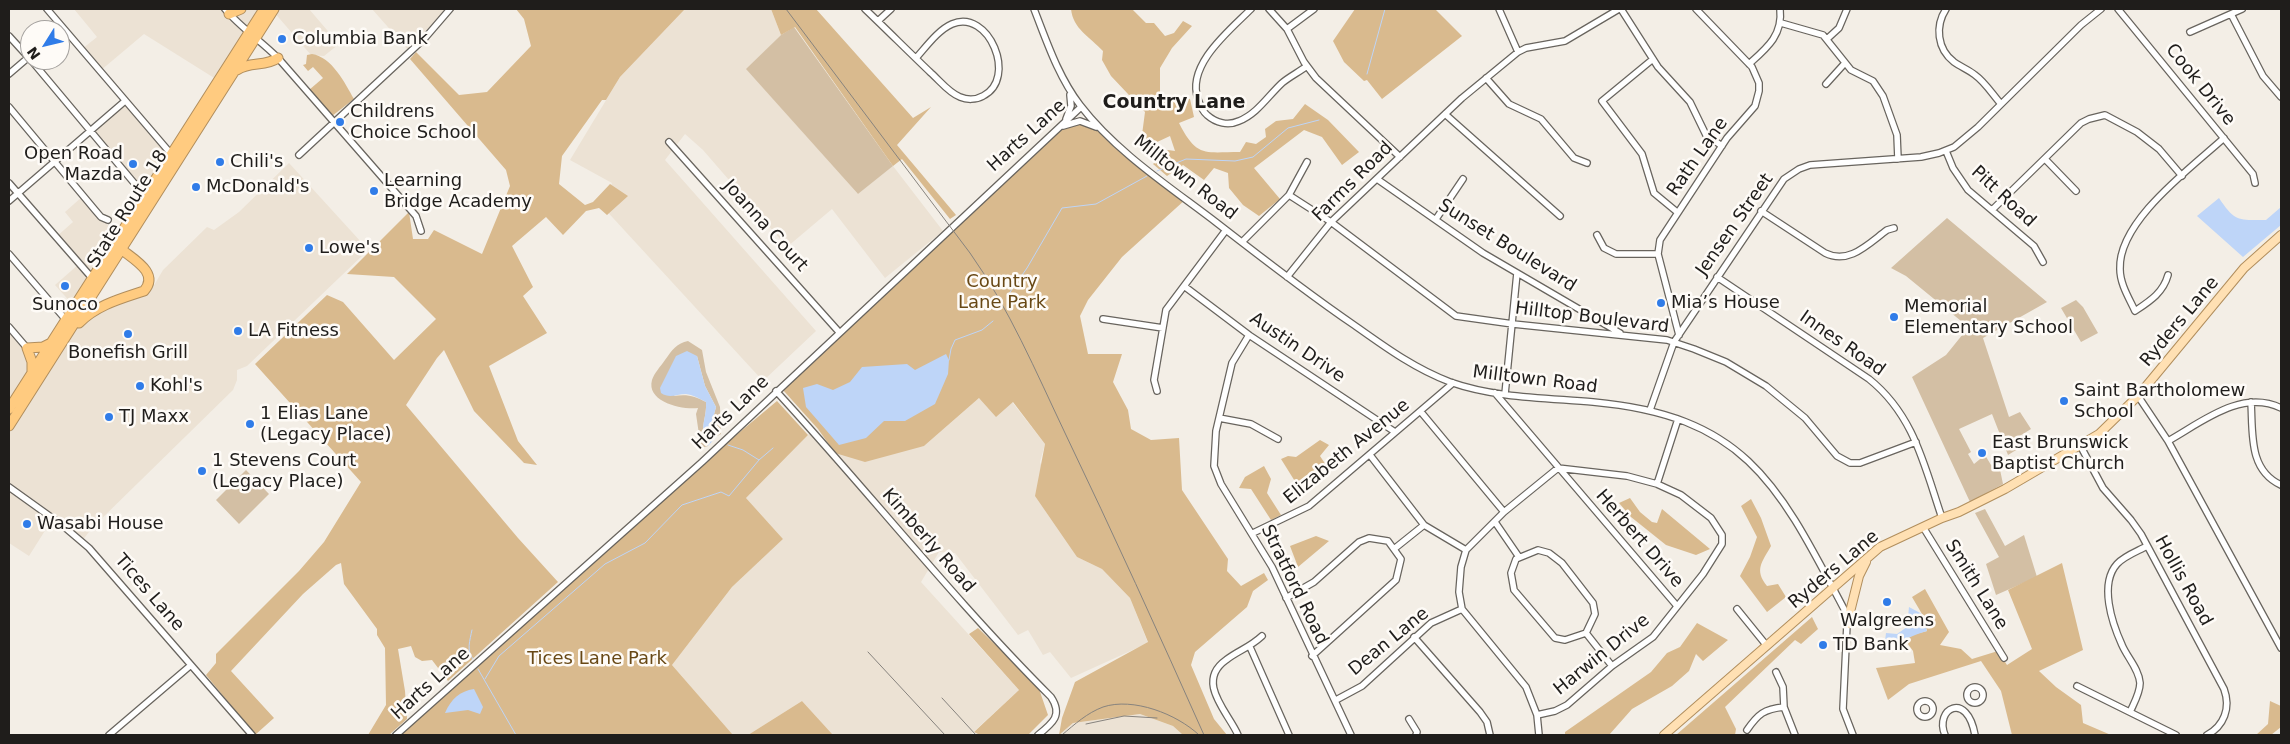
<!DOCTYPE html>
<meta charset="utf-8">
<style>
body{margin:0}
#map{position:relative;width:2290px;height:744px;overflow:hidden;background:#f3eee6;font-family:"DejaVu Sans",sans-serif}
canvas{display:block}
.frame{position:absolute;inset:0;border:10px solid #1f1d1b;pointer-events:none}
.north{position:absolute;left:20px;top:20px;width:50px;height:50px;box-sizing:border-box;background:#fefbf7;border:1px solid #a5a29f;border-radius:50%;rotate:234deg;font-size:14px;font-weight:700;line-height:20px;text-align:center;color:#1f1d1b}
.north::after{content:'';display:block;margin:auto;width:18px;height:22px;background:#307ce8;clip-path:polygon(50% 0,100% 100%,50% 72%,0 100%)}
</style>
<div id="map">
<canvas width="2290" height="744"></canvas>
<div class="frame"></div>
<div class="north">N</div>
</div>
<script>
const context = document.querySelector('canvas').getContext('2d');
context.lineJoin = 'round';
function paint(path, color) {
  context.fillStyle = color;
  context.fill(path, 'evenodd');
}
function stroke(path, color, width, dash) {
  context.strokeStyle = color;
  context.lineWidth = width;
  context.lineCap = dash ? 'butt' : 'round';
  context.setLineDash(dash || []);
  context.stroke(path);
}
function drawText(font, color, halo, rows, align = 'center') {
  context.font = font + ' "DejaVu Sans",sans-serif';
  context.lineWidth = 5;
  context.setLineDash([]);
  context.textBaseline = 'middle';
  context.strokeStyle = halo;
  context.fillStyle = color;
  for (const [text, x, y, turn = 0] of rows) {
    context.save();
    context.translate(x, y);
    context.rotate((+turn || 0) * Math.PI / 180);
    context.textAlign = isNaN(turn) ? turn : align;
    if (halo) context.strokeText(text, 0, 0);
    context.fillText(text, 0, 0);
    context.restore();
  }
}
paint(new Path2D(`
 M74,9H264L219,81L144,34L100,71L82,49L97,37Z
 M275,9H309L339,44L324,56L311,55L273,11Z
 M372,9H450L410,52Z
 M685,9H771L781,35L747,69L858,194L893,166L943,231L885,278L832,209L787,247L703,150L685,134L665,160L816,331L763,381L602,206L612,183L570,160L620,77Z
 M125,101L172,155L145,196L89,130Z
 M289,163L362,243L365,249L363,255L247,366L237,370V380L233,390L92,528L82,541L53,518L29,556L9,543V426L66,336L100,306L153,287L163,270L207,227L214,230L239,212Z
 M83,196L118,237L74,306L55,285L79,264L56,237L73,222L65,212Z
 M9,327L27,348L32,362L9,409Z
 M979,398L1012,402L1045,444L1040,462L1077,557L1102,569L1130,598L1148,643L1071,678L1050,652L1043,655L1028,630L1018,635L955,553L939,552L921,582L1019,690L970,735H833L802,701L748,735H733L672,665L732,587L783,539L746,498L814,429L835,453L924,446Z
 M1140,714L1173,726L1183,735H1059L1073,723Z`), '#ece2d4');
paint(new Path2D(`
 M794,27L893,166L858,194L746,69L781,35Z
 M1947,218L2047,302L1983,338L2009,417L2020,412L2031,429L2018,437L2021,447L2008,455L1992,414L1959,429L1971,452L1968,454L1974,464L1985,455L1991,465L1998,460L2003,484L1970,502L1912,377L1946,355L1963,334L1961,321L1906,276L1891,268Z
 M2076,300L2083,307L2098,333L2081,342L2061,308Z
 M688,341L702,350L706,372L720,407L721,434L717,436L712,422L716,407L705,386L697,356L674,396C687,394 695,396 706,402C707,421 698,426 708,446L701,448L696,414L698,408C682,410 646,402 652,380C654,373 661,366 665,360C672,350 677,343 688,341Z
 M246,470L269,494L239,524L216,500Z
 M1985,509L2005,546L2024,535L2037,577L1996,595L1986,564L1999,557L1975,513Z`), '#d3bfa4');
paint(new Path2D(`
 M516,9H685L620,77L606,100H602L562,156L559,184L585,205L593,202L610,184L628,196L607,215L599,208L586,211L563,235L546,217L512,246L533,287L523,296L547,333L489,366L518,441L537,465L524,463L474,411L444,350L437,358L406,405L518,538L558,582L448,681L432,660L422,661L415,657L411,646L398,649L405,691L407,719L389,735H368L386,705L385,648L377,635V629L344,584L341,563L336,565L303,594L231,671L274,718L255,735L206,675L216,663V654L299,571L324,542L361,482L255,364L327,295L343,302L394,360L436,319L394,277L347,274L409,212L413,239H428L434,230L482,254L510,186L506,170L410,59L416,52L459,95L487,92L531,46L524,19Z
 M771,9H816L913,118L931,107L897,145L956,215L950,219L902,159L893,166L795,27L781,35Z
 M1071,9H1132L1146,23H1154L1165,36L1174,33L1183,21L1192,26L1172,48L1160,68V97L1190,99L1194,117L1179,123C1197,158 1204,152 1240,152L1246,142L1256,144L1266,137L1265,129L1276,121L1293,119L1305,104L1328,120L1359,152L1342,165L1322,137L1304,130L1254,168L1280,199L1259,216L1243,205L1229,188L1228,173L1214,168L1204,180L1183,165L1167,176L1153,164L1168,150L1175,151L1170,136L1140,150L1145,112L1111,76L1102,60L1103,51C1090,37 1073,29 1071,9Z
 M1355,9H1435L1462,36L1382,99L1367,80L1364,81L1344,62L1333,41Z
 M312,54C332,57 345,83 354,99L332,116L309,90L323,78L313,67L308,71L303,65L306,64L307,55Z
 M1068,124H1091L1186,199L1122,257L1088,300L1080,316L1088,354H1122L1113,382L1128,410L1131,429L1151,440L1179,438L1182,490L1228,559L1227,571L1241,586L1264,573L1268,580L1253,591L1247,607L1195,652L1191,665L1214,719L1227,735H1183L1173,726L1140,714L1073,723L1059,735L1062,718L1075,682L1148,642L1130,598L1102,569L1077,557L1035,496L1045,444L1013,402L996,417L979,398L924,446L865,462L835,453L818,429L783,390L1055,131Z
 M777,401L808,435L746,498L783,539L732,587L672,665L733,735H396L632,522Z
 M1320,440L1329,445L1320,456L1328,468L1315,470L1296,483L1281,459L1288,456L1296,457Z
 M1264,466L1271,479L1267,493L1281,515L1271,520L1251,489L1239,488L1245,477Z
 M1630,498L1640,512L1652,522L1657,523L1662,509L1710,549L1696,555L1666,545L1631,517L1619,503Z
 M1751,499L1761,518L1771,546C1762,562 1754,570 1767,586L1778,584L1786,597L1767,612L1740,576L1750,557L1757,537L1741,506Z
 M1316,536L1329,541L1298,567L1290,546Z
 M2062,563L2083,650L2039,671L2056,687L2081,705L2083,723L2111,735H2012L2001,691L1981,661L1909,684L1888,700L1876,668L1915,663L1913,651L1905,640L1915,634L1927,631L1922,614L1912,597L1925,589L1949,632L1940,645L1961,649L1972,659L1998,651L2007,665L2032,649L2008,590Z
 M1812,617L1818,629L1801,644L1795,640L1725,707L1736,729L1735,735H1676Z
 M1697,623L1728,640L1703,661L1696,654L1689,671L1672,686L1632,709L1609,735H1565V732L1651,672L1667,653L1680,647Z
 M978,628L1038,686L1048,715L1028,735H980L974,732L1019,690L969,634Z
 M802,701L833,735H748Z
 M2270,701L2281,706V727L2271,735H2256L2268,724Z`), '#d9ba8e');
paint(new Path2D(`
 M2219,198C2235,222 2238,220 2266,220L2281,207V225L2243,257L2197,216Z
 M687,351L697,356L705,386L716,407L712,422L717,436L708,446C698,426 707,421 706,402C700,399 694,395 686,394C676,394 670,399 661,393L660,388L676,356Z
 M946,354L949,360L948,374L935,404L905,421H884L866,438L839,445L806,407L803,388L817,384L833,390L850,382L862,367L907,364L915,370Z
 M1909,607L1922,614L1927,631C1912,635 1901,644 1885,641L1886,633L1897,634L1907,627Z
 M474,689L483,707L480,714L468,710L445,713C451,699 460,691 474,689Z`), '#bed5f8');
stroke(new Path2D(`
 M1367,74L1385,9
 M1157,171L1186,159L1235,161L1253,157L1288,128L1319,120
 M1008,295L1027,268L1062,208L1096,204L1147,176
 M949,360L951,349L955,340L982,330L993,321
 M759,460L773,448
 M472,630C470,640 466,651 473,659
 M478,669L516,735
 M485,679L499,656L605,564L645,543L682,505L721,492L729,496L759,460L743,450L728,445`), '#bed5f8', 1);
const minor = new Path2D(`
 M47,9L172,155
 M225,9C240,27 261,41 278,58L416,216L421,231
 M865,9C887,30 909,52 931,73C940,81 949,93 960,97C967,100 976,100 983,96C1018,79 989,8 952,24C938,30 926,47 916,58
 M1034,9C1047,42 1058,76 1080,105C1116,152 1170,187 1217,223C1262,258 1307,293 1354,325C1385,347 1415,369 1450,382C1495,398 1546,398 1593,402C1746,416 1778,484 1844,609L1847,624L1843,709L1853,735
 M1251,9C1230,30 1186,65 1198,99C1200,105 1202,111 1207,115C1216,123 1228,126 1239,121C1257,114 1268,96 1282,83C1289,77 1299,72 1307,66
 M1269,9L1287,29L1304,62L1316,78L1400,157
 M1499,9L1518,52
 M1621,9L1658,67L1690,102L1706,135L1722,146
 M1946,9C1935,26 1937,49 1954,62C1961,67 1969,70 1975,75C1985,82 1993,95 2001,104
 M2118,9L2253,174L2255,183
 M2231,14L2263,76L2281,97
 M878,21L891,9
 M1781,23L1823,35L1851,70L1873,81L1883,96L1897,135L1898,159
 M1287,29L1314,9
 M2190,32L2242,9
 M9,36L30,59
 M1827,39L1839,28L1847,9
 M1653,59L1602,101L1642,154L1654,193L1677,212
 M31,60L145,196
 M1749,64C1767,48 1783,35 1780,9
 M9,74L30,56
 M1486,78L1509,104L1541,119L1574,158L1587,163
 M1826,84L1845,63
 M9,107L95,210L101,217L108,220
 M1445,114L1560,216
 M1066,119L1071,106L1070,95
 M1063,126L1080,121L1096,127
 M669,142L839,332
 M1946,151L1953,168L1968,190L2034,246L2043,262
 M299,155L425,38L450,9
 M2045,159L2076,191
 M1377,179L1483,253L1620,333
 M9,183L92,278
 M1289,195L1331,222L1456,316L1513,324L1667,340L1694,349L1726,362L1766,386L1805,418L1837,456L1850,463H1860L1916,442
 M9,201L125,101
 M1992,210L2081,123L2089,119L2105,115L2137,132L2159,149L2182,176
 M1761,211L1825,253C1849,265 1868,244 1887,230L1894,228
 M1436,219L1463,179
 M1597,235L1604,248L1616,254H1658
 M1242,242L1289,195L1307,162
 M9,254L66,320
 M2168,275C2163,293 2150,301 2135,311C2129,298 2120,284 2120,269C2118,221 2191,168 2224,138
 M1287,277L1331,222L1462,98L1518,52L1526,48L1565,41L1619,9
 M1717,277L1869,379C1914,415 1924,465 1942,518
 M1184,286L1249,335L1395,432
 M1103,319L1163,328
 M9,327L27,348
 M1249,335L1232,363L1216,431L1214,466L1221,484L1272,567L1351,735
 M1679,335L1658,254L1660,240L1727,138L1755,106L1759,91V83L1752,67L1696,9
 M776,391C869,492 954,600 1051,697C1063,715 1053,723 1038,735
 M1157,391L1154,380L1166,310L1226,230
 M1495,393L1677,606
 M1505,394L1517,273
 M2138,396L2168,441L2281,648
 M2251,402C2253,432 2248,470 2281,485
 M1650,410L1674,342L1784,179L1799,169L1810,165L1921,157L1939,153L1954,147L1978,127L2081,25L2101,9
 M1421,412L1504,512
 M1219,418L1251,424L1278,439
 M2168,441C2202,422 2241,389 2281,408
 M2080,445L2103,488L2131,520L2141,534L2224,689C2231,708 2224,726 2207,735
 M1370,455L1424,525L1466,550
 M1657,484L1678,419
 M9,487L62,525L89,548L252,735
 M1495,522L1519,557
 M1923,527L2004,658
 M1253,533L1309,506L1453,383
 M1394,549L1424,525
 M1538,550L1549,553L1562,563L1593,603L1595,614L1586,633L1565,640L1555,638L1514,590L1511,573L1516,559Z
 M1286,598L1314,582L1359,542L1369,538L1388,541L1401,559L1396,580L1312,656
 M1737,609L1767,646
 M1586,633L1612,666
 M1414,637L1480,712L1487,722L1490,735
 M1250,647L1289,735
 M1776,672L1783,687L1784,707L1795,735
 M2077,686L2176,735
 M1967 695a8 8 0 1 1 16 0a8 8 0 1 1-16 0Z
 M1336,700L1362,686L1431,623L1462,609
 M1917 709a8 8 0 1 1 16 0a8 8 0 1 1-16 0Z
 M2130,712C2134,703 2140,693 2140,683C2139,669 2127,657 2122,645C2112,623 2099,584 2117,564C2124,556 2138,551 2147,546
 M1537,715L1555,711L1567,705L1612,666L1653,637L1703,574L1722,544V535L1711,518L1681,495L1657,484L1627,476L1558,468L1504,512L1466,550L1461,567L1459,592L1462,609L1526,687L1537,715L1539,735
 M1409,719L1417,732L1416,735
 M1747,730C1758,714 1764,709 1784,707
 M109,735L191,665
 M396,735L702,462L1081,107
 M1238,735C1228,712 1195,682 1226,660C1239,650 1249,648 1262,636
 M1945,735C1934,709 1967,690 1975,735`);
const major = new Path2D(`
 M1847,624L1859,576L1866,562
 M1664,735L1880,547L1942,518L1959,512L2005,489L2099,434L2138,396L2244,268L2281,235`);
const highway = new Path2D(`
 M229,14L241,9
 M237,70C250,61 265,67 278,58
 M79,323C97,305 120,299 144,291C160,273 133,259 121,249L117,248
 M32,371V362L27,348L43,347L51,343
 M9,409L264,9
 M9,426L274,9`);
stroke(minor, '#68645e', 8);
stroke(major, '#b18e5d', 10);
stroke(highway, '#b18e5d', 11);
stroke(minor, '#fff', 5.5);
stroke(major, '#ffe0b3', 8);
stroke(highway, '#ffcb80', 9);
stroke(new Path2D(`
 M786,9L970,253C1009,308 1036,372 1065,433C1113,533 1159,634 1204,735
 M868,652L945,735
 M942,698L976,735
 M1086,724L1124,716L1157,718
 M1062,735C1075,724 1087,713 1103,707C1133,697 1177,714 1199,735`), '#87837e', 1);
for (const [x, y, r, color] of [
 [282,39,5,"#307ce8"],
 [340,122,5,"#307ce8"],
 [220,162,5,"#307ce8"],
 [133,164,5,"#307ce8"],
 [196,187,5,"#307ce8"],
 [374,191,5,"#307ce8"],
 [309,248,5,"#307ce8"],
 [65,286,5,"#307ce8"],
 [1661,303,5,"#307ce8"],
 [1894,317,5,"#307ce8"],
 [238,331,5,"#307ce8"],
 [128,334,5,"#307ce8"],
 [140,386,5,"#307ce8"],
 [2064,401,5,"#307ce8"],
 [109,417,5,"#307ce8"],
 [250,424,5,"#307ce8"],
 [1982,453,5,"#307ce8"],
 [202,471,5,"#307ce8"],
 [27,524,5,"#307ce8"],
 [1887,602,5,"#307ce8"],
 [1823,645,5,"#307ce8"]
]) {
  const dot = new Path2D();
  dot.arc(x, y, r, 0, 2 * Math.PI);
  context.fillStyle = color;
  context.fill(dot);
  stroke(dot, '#fefbf7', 2);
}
drawText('18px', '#1f1d1b', '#fefbf7', [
 ["Columbia Bank",292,39],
 ["Childrens",350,112],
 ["Choice School",350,133],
 ["Open Road",123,154,"right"],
 ["Mazda",123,175,"right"],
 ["Chili's",230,162],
 ["Learning",384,181],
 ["Bridge Academy",384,202],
 ["McDonald's",206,187],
 ["Lowe's",319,248],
 ["Mia’s House",1671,303],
 ["Sunoco",65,305,"center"],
 ["Memorial",1904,307],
 ["Elementary School",1904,328],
 ["LA Fitness",248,331],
 ["Bonefish Grill",128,353,"center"],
 ["Kohl's",150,386],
 ["Saint Bartholomew",2074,391],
 ["School",2074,412],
 ["1 Elias Lane",260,414],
 ["(Legacy Place)",260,435],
 ["TJ Maxx",119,417],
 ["East Brunswick",1992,443],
 ["Baptist Church",1992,464],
 ["1 Stevens Court",212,461],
 ["(Legacy Place)",212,482],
 ["Wasabi House",37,524],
 ["Walgreens",1887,621,"center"],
 ["TD Bank",1833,645]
], 'left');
drawText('18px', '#1f1d1b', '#fefbf7', [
 ["Cook Drive",2200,85,51],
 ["Harts Lane",1027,136,-42],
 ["Rath Lane",1698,157,-55],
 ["Milltown Road",1185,178,38],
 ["Farms Road",1353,182,-45],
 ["Pitt Road",2003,197,43],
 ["State Route 18",128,209,-58],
 ["Jensen Street",1735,225,-55],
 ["Joanna Court",765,226,48],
 ["Sunset Boulevard",1507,246,32],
 ["Hilltop Boulevard",1592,318,7],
 ["Ryders Lane",2180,322,-50],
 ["Innes Road",1842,344,35],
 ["Austin Drive",1297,348,34],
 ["Milltown Road",1535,380,7],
 ["Harts Lane",731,413,-44],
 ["Elizabeth Avenue",1347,452,-39],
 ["Herbert Drive",1639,539,49],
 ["Kimberly Road",928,541,49],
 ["Ryders Lane",1834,570,-40],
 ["Hollis Road",2183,581,61],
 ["Stratford Road",1294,585,64],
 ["Smith Lane",1976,585,58],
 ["Tices Lane",149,593,49],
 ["Dean Lane",1389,642,-39],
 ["Harwin Drive",1602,655,-39],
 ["Harts Lane",431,684,-42]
]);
drawText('18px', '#684815', '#fefbf7', [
 ["Country",1002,282],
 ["Lane Park",1002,303],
 ["Tices Lane Park",597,659]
]);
drawText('bold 19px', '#1f1d1b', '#fefbf7', [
 ["Country Lane",1174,103]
]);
</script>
